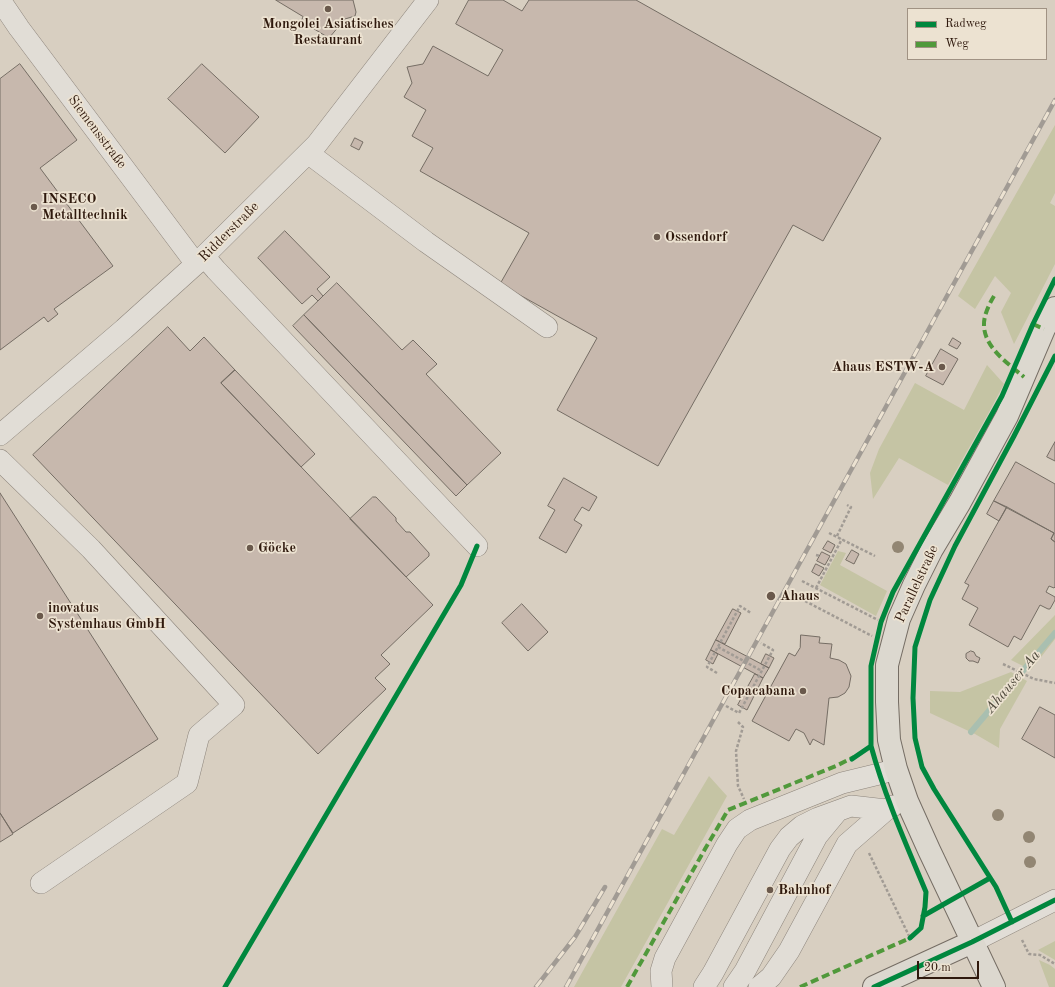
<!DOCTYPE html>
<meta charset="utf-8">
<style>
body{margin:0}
#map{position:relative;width:1055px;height:987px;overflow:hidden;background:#d8cfc1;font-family:"Old Standard TT",serif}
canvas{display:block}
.legend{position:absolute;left:907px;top:8px;width:140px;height:52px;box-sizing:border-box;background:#ece2d1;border:1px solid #a09283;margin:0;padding:5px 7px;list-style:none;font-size:12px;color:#2f190d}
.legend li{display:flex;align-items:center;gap:8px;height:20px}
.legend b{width:20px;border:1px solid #a09283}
.scale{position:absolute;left:917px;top:961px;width:62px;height:18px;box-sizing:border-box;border:2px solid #2f190d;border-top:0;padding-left:5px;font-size:12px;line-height:14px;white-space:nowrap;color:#2f190d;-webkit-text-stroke:3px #ece2d1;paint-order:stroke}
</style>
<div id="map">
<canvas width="1055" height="987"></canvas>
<ul class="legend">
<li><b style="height:5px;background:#00873e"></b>Radweg</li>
<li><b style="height:5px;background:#50993b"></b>Weg</li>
</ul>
<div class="scale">20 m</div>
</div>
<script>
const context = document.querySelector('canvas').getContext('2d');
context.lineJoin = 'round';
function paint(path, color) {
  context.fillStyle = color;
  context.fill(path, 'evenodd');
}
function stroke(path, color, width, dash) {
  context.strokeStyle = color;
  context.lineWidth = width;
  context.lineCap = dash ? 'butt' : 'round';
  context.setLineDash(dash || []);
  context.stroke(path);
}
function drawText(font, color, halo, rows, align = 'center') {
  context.font = font + ' "Old Standard TT",serif';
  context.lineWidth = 3.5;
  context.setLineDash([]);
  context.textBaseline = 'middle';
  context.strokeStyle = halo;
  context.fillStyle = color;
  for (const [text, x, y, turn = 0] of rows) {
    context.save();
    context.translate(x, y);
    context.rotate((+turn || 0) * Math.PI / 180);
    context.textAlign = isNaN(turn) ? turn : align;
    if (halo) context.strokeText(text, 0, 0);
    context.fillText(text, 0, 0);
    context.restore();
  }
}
paint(new Path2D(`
 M1055,125V193L1050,203L1055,206V264L1014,344L1001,312L1011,293L995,276L975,309L958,296Z
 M987,365L1004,384L988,414L948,485L899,458L873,499L870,473L879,449L915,383L964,410Z
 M838,551L846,553L840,565L887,591L876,616L820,585Z
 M1055,615V639L1031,670L1011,660Z
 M1011,672L1027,681L1000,729L999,748L975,734L930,713V691L960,692Z
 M709,776L727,796L621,987H574L662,829L674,835Z
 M1055,941V960L1038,950Z
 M1039,960L1050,965L1055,969V987H1049Z`), '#c5c4a4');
stroke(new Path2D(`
 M971,732L1055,633`), '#a9bfb0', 6);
const building = new Path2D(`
 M276,0H353L356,12L355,16L345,19L329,38L301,21L303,17Z
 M469,0H503L522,11L529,0H636L881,138L823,241L793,225L658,466L557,410L597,338L500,284L529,233L420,171L433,148L412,136L426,110L404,97L412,83L407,67L423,64L433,46L488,76L503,50L456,24Z
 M20,64L77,140L40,168L113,266L54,309L58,314L48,322L44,317L0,350V79Z
 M202,64L259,117L225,153L168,99Z
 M355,138L363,142L359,150L351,146Z
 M285,231L330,277L317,289L323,296L318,301L312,295L302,304L258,258Z
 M337,283L402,350L413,340L437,364L426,374L501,453L467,485L304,315Z
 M304,315L467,485L456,496L293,326Z
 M168,327L190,351L204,337L235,370L221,383L433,605L381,655L390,664L375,678L386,689L318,754L33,455Z
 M953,338L961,343L957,349L949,345Z
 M941,349L958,359L943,385L926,376Z
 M235,370L315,454L301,467L221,383Z
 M1055,442V461L1047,457Z
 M1016,462L1055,484V542L1051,539L1054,533L994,501Z
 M564,478L597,497L589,511L582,507L574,520L582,525L566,553L539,538L555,510L548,506Z
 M0,493L158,739L13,833L0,813Z
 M373,497H376L396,518V521L406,532H410L429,553V556L406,577L350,519Z
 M994,501L1007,507L999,521L987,514Z
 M1007,507L1054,533L1051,539L1055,542V587L1054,588L1049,586L1046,592L1055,597V600L1050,609H1048L1040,605L1021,640L1014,636L1008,647L969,625L978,608L962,599L969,585L965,583Z
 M828,541L835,545L831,553L823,549Z
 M852,550L859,554L854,564L846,560Z
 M822,552L830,556L825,565L817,561Z
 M816,564L824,568L819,576L812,572Z
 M522,604L548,632L528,651L502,623Z
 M733,609L741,613L725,644L716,640Z
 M801,635L820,637L819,643L832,644L830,658L839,660L846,664L851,676L849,687L845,693L838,697L829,698L824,745L813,739L810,745L804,733L796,729L789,741L752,721L789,653L795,656L800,648Z
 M716,640L769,668L763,678L711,650Z
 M711,650L718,654L713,664L706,660Z
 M971,651L974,652L976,656L980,658L978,663L973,661H969L966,658V654Z
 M766,654L774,658L769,668L761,664Z
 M755,674L763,678L747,710L738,705Z
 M1040,707L1055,715V758L1022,739Z
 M0,813L13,834L0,842Z`);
paint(building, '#c7b8ad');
stroke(building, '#756d64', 1);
const minor = new Path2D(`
 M0,0L19,28L196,264
 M308,153L426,242L547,327
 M204,256L216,270L477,546
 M0,435L124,329L196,264L317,144L428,0
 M0,460L91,549L234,705L199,735L187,783L41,883
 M972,942L1055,900
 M662,987L661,971L665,958L727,844L737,829L750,820L842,783L879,774L896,769
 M704,987L713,973L780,849L789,837L802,826L818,818L851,806L886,810
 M734,987L745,971L817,836L836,813
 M759,987L771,977L789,951L847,844L886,810L893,806`);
const major = new Path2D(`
 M874,987L972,942
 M994,987L929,850L907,801L896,769L889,740L887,702V665L899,619L914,585L932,549L960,502L1007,416L1044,329L1055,308`);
stroke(minor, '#8d857c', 22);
stroke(major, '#756d64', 24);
stroke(new Path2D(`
 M829,533L875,556
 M837,536L851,507L847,505
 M816,555L820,556
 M802,581L878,620
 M816,588L842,539
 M805,601L872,636
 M1003,664L1034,679L1055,683
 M717,673L707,667L740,606L751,613
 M726,706L739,713L773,650L761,643
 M738,722L743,727L736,751L738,786L744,799
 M869,853L910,938
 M1022,940L1029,954L1040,955L1055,964`), '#a19b94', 2.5, [3, 2]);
stroke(minor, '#e1ddd6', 21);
stroke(major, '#dcd8cf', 22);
const rail = new Path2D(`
 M536,987L575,937L605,887
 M566,987L1055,100`);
stroke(rail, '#a19b94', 4.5);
stroke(rail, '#ece2d1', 3, [9]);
stroke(new Path2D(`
 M718,647L762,671`), '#a19b94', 2.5, [3, 2]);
stroke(new Path2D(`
 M994,296C991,301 988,307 986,313C976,342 1005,361 1024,377
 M1033,324L1044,329
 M627,987L705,849L728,810L836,766L854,757
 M800,987L910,938L913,935`), '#50993b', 4, [8, 4]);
stroke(new Path2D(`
 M871,746C885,797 906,844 926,892L925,907L921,928L910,938
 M852,759L871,746V666L881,622L893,592L1002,396L1033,324L1055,279
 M923,916L990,878
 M1012,922L996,887L934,789L922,767L915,738L913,698L915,647L930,600L955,546L1014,436L1055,356
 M225,987L461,585L477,546
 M874,987L972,942L1055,900`), '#00873e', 5);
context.fillStyle = '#928673';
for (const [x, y] of [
 [898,547],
 [998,815],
 [1029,837],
 [1030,862]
]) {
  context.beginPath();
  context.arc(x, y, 6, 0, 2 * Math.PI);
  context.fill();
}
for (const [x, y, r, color] of [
 [328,9,4,"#6a594c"],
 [34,207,4,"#6a594c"],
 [657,237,4,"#6a594c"],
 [942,367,4,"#6a594c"],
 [250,548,4,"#6a594c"],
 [771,596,5,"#6a594c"],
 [40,616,4,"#6a594c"],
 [803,691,4,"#6a594c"],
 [770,890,4,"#6a594c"]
]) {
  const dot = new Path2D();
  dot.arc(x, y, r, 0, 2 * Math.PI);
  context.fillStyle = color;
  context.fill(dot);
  stroke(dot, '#ece2d1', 1.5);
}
drawText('bold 14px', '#2f190d', '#ece2d1', [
 ["Mongolei Asiatisches",328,24,"center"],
 ["Restaurant",328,40,"center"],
 ["INSECO",42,199],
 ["Metalltechnik",42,215],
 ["Ossendorf",665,237],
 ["Ahaus ESTW-A",934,367,"right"],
 ["Göcke",258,548],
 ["Ahaus",780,596],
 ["inovatus",48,608],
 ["Systemhaus GmbH",48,624],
 ["Copacabana",795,691,"right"],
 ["Bahnhof",778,890]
], 'left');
drawText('14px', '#2f190d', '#ece2d1', [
 ["Siemensstraße",97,132,53],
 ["Ridderstraße",229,232,-45],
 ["Parallelstraße",917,584,-65]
]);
drawText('italic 15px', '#4e493c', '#ece2d1', [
 ["Ahauser Aa",1013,682,-50]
]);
</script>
